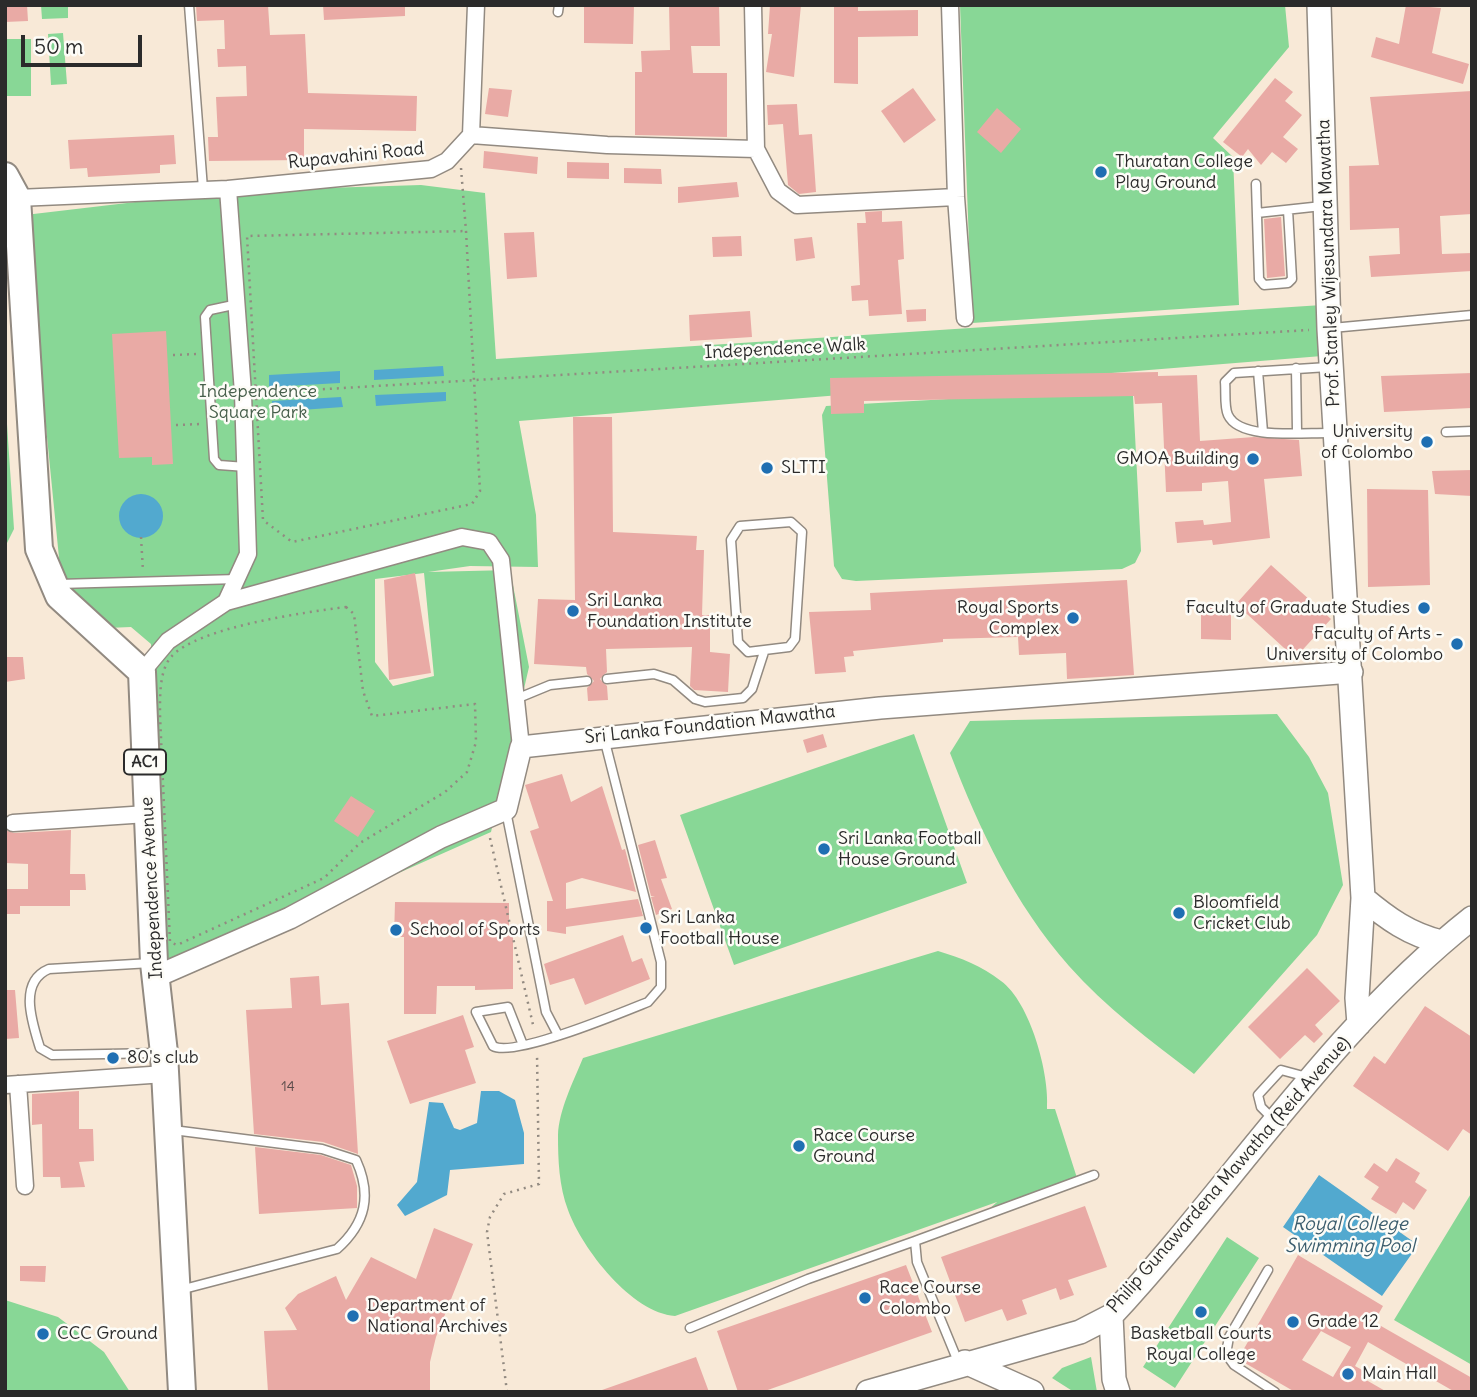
<!DOCTYPE html>
<style>
body{margin:0}
#map{position:relative;width:1477px;height:1397px;overflow:hidden;background:#f8e9d7;font-family:Delius,sans-serif}
canvas{display:block}
.frame{position:absolute;inset:0;border:7px solid #2b2b2b;pointer-events:none}
.scale{position:absolute;left:21px;top:35px;width:121px;height:32px;box-sizing:border-box;border:4px solid #2b2b2b;border-top:0;padding-left:9px;font-size:21px;line-height:24px;white-space:nowrap;color:#2b2b2b;-webkit-text-stroke:5px #fdfcf7;paint-order:stroke}
</style>
<div id="map">
<canvas width="1477" height="1397"></canvas>
<div class="frame"></div>
<div class="scale">50 m</div>
</div>
<script>
const context = document.querySelector('canvas').getContext('2d');
context.lineJoin = 'round';
function paint(path, color) {
  context.fillStyle = color;
  context.fill(path, 'evenodd');
}
function stroke(path, color, width, dash) {
  context.strokeStyle = color;
  context.lineWidth = width;
  context.lineCap = dash ? 'butt' : 'round';
  context.setLineDash(dash || []);
  context.stroke(path);
}
function drawText(font, color, halo, rows, align = 'center') {
  context.font = font + ' Delius,sans-serif';
  context.lineWidth = 5;
  context.setLineDash([]);
  context.textBaseline = 'middle';
  context.strokeStyle = halo;
  context.fillStyle = color;
  for (const [text, x, y, turn = 0] of rows) {
    context.save();
    context.translate(x, y);
    context.rotate((+turn || 0) * Math.PI / 180);
    context.textAlign = isNaN(turn) ? turn : align;
    if (halo) context.strokeText(text, 0, 0);
    context.fillText(text, 0, 0);
    context.restore();
  }
}
paint(new Path2D(`
 M41,5H68V18L42,19Z
 M960,5H1285L1289,47L1213,138L1233,157L1239,305L972,323Z
 M63,33L67,84L51,85L48,34Z
 M5,39H31V96H5Z
 M421,185L485,193L496,359L1322,305V356L519,421L536,515L538,567L470,566L428,572L510,570L529,667L491,832L331,903L168,965L151,644L131,627L107,628L62,588L25,215L229,191ZM424,573L434,676L393,686L375,662V579Z
 M1070,392L1133,396L1141,551L1135,563L1122,569L856,581L842,579L834,566L822,415L826,406Z
 M5,394L14,529L5,547Z
 M1277,714L1309,757L1328,793L1343,885L1317,935L1194,1074C1151,1041 1105,1007 1069,966C1014,903 980,831 950,753L970,721Z
 M914,734L967,883L734,965L680,815Z
 M938,951C961,958 982,966 1001,981C1030,1002 1050,1074 1047,1109H1055L1077,1178L989,1209L997,1202L675,1316C632,1313 582,1249 568,1210C559,1186 558,1160 558,1135C559,1110 573,1082 583,1058Z
 M1472,1192V1365L1394,1320Z
 M1227,1237L1259,1258L1175,1388L1143,1367Z
 M5,1300L58,1317L104,1352L130,1392H5Z
 M1091,1357L1097,1392H1074L1052,1378L1062,1368Z`), '#88d796');
paint(new Path2D(`
 M443,366L444,376L374,380V370Z
 M340,371V383L269,387V375Z
 M446,392V401L376,406L375,395Z
 M341,397L343,407L273,412L272,401Z
 M119 516a22 22 0 1 1 44 0a22 22 0 1 1-44 0Z
 M481,1091H499L515,1100L524,1133V1164L450,1170L447,1195L405,1216L397,1205L417,1182L429,1102L443,1103L454,1128L460,1130L477,1123Z
 M1319,1175L1418,1245L1382,1296L1283,1227Z`), '#52a9cf');
paint(new Path2D(`
 M5,5H27L28,21L5,22Z
 M196,5H268L270,35L305,34L308,93L417,96L416,131L304,129V160L209,161L208,137H218L216,97L247,96L246,66L218,67L217,49H225L224,20L197,21Z
 M323,5H405V16L324,20Z
 M584,5H634L633,44L584,43Z
 M669,5H719L720,46H691L693,73H727V137L635,135V72H642L641,51L670,50Z
 M770,5H801L794,77L766,72L772,34H768Z
 M834,5H858V11L918,10V36L858,37V84L834,83Z
 M1406,5L1441,8L1432,53L1469,64L1463,84L1371,57L1376,37L1399,44Z
 M1275,78L1293,92L1285,101L1302,115L1283,137L1298,149L1286,163L1272,152L1261,165L1248,149L1242,157L1223,142Z
 M489,88L512,90L508,117L485,114Z
 M913,88L936,120L904,143L881,111Z
 M1472,91V214L1440,216L1442,254L1472,253V271L1371,277L1369,256L1400,254L1399,228L1350,230L1349,166L1379,165L1370,97Z
 M797,104L799,135L812,134L816,192L799,194L788,185L783,124L768,125L767,105Z
 M997,108L1021,129L1001,153L977,132Z
 M174,135L176,164L160,165V173L88,177L87,168L70,169L68,140Z
 M484,151L538,157L537,174L483,168Z
 M567,162L609,163V179L567,178Z
 M624,168L661,169L662,184L624,183Z
 M737,182L739,197L678,203V187Z
 M882,211V222L902,221L904,259L898,260L902,314L869,316L868,300L852,301L851,286L860,285L857,223H866L865,212Z
 M1281,217L1285,276L1267,278L1264,219Z
 M534,232L537,277L507,279L504,233Z
 M741,236L742,256L713,257L712,237Z
 M812,237L815,258L796,261L794,239Z
 M926,309V321L907,322L906,310Z
 M750,311L752,337L690,341L689,315Z
 M166,331L173,464L152,465V457L119,458L112,334Z
 M1158,372V376L1197,375L1200,441L1254,437L1299,440L1302,476L1264,479L1270,538L1213,545L1212,540L1177,543L1175,522L1203,520L1204,525L1231,522L1228,481L1202,483V491L1166,492L1162,403L1135,404L1134,396L864,401V413L831,414L830,378Z
 M1472,373V408L1384,412L1381,376Z
 M573,417H612L613,532L697,536L696,550H704L702,615H710V652L730,654L728,692L694,690L690,686L692,647L606,649L607,672L600,679L607,686L608,700L588,701L587,688L594,681L587,674L586,667L534,664L538,599L575,600Z
 M1472,470V496L1435,494L1432,471Z
 M1367,489L1428,490L1430,585L1368,587Z
 M1271,565L1331,619L1295,658L1236,604Z
 M415,573L431,673L389,680L384,580Z
 M1127,580L1134,675L1067,679L1066,653L1019,655L1018,637L943,639V642L853,651L854,656L844,657L846,672L815,674L809,612L871,610L870,593Z
 M1201,605L1231,606V640L1201,639Z
 M5,657H23L25,679L5,682Z
 M823,734L827,747L807,753L803,740Z
 M562,774L571,802L602,786L622,850L625,849L636,892L582,878L566,883V909L638,899L643,916L566,927V934L547,931V901H553L530,831L539,828L525,785Z
 M351,796L375,811L358,837L334,821Z
 M5,830L14,833L71,830L70,874H85L86,890H70V906H20V914H5V889H28V864L5,863Z
 M655,840L667,878L661,879L672,909L656,915L651,897H655L651,896L638,845Z
 M395,902L509,903V925H513V989L475,990V986H437L436,1014H404V937H394Z
 M623,935L632,962L642,958L650,979L585,1005L574,978L550,985L544,964Z
 M1307,968L1340,1001L1315,1025L1323,1034L1314,1043L1305,1035L1280,1059L1248,1027Z
 M319,976L321,1005L349,1003L358,1154L323,1142L254,1134L246,1010L292,1008L290,978Z
 M5,990H15L19,1038L5,1039Z
 M1425,1006L1472,1037V1135L1463,1129L1448,1151L1353,1086L1374,1056L1385,1064Z
 M463,1015L474,1047L465,1050L476,1083L410,1104L387,1041Z
 M79,1091V1129H93L94,1161L79,1162L85,1187L61,1188L60,1177H43L42,1124L32,1125V1094Z
 M255,1147L321,1155L351,1165L357,1186V1208L259,1214Z
 M1396,1158L1420,1173L1415,1182L1427,1190L1414,1210L1403,1202L1396,1214L1371,1199L1379,1187L1364,1177L1374,1163L1387,1172Z
 M1085,1206L1107,1267L1068,1280L1074,1295L1060,1300L1056,1288L1022,1300L1027,1314L1007,1321L1002,1309L965,1322L941,1257Z
 M434,1228L473,1244L436,1337L430,1362V1392H268L264,1331L297,1330L285,1308L298,1294L336,1276L346,1300L371,1257L416,1279Z
 M1298,1255L1383,1306L1374,1322L1472,1378V1392H1455L1368,1342L1355,1366L1364,1371L1361,1377L1387,1392H1295L1238,1359ZM1321,1331L1351,1347L1333,1377L1302,1360Z
 M906,1265L932,1332L762,1392H738L717,1331Z
 M20,1266H46L45,1282L20,1281Z
 M696,1357L709,1392H602V1390Z`), '#e9aaa5');
const service = new Path2D(`
 M189,5L203,189
 M558,12L559,5
 M1256,184L1259,279L1264,285L1288,283L1292,279L1288,210
 M1257,213L1322,206
 M238,304L210,310L205,317L214,459L219,465L246,467
 M1332,328L1472,315
 M1328,367L1234,373L1225,382C1226,391 1224,407 1228,415C1240,441 1306,432 1333,433
 M1296,368L1297,431
 M1258,371L1263,432
 M1446,432L1472,431
 M791,522L802,532L795,639L789,647L748,652L738,642L731,540L740,526Z
 M59,584L238,579
 M607,679L654,674L673,680L695,699L705,702L743,698L752,689L764,652
 M516,699L550,685L587,681
 M506,811L546,1012L558,1035
 M151,963L49,969C18,982 32,1022 40,1048L52,1055L159,1053
 M523,1045L508,1007L476,1012L493,1046C513,1058 623,1012 648,1002L661,987V962L604,738
 M1274,1120L1261,1107L1258,1095L1281,1070L1307,1077
 M173,1130L322,1149L356,1160C372,1195 366,1223 337,1249L180,1290
 M1268,1270L1229,1337L1226,1354L1234,1365L1275,1392
 M690,1328L808,1279L915,1241
 M959,1364L917,1262L915,1241L1094,1175`);
const minor = new Path2D(`
 M753,5L756,149L778,191L797,205L956,197
 M950,5L956,197L965,318
 M471,135L607,145L756,149
 M228,189L431,169L447,161L471,135L476,5
 M17,198L228,189L243,393L248,554L226,602L168,641L142,672
 M226,602L462,537L489,542L501,560L521,747
 M13,823L147,814
 M18,1084L25,1186
 M5,1085L165,1074`);
const tertiary = new Path2D(`
 M155,977L290,918L441,837L506,809L521,747L880,708L1352,672`);
const secondary = new Path2D(`
 M1319,5L1329,329L1363,898L1357,998L1359,1024
 M1363,898C1388,919 1409,934 1441,942
 M1111,1316L1114,1379L1118,1392
 M965,1362L1032,1392
 M868,1392L1080,1332L1111,1316C1232,1186 1331,1029 1472,918`);
const primary = new Path2D(`
 M5,176L17,198L39,549L59,596L142,672L154,963L164,1053L182,1392`);
stroke(service, '#928a81', 11);
stroke(minor, '#928a81', 19);
stroke(tertiary, '#928a81', 24);
stroke(secondary, '#928a81', 26);
stroke(primary, '#928a81', 30);
stroke(new Path2D(`
 M461,168L466,231
 M466,231L480,491L472,504L292,542L263,520L247,236Z
 M173,355L197,354
 M260,393L1309,330
 M176,425L201,424
 M141,537L143,571
 M346,607L354,614L363,691L372,716L475,704L476,742L467,772L445,792L360,843L324,878L177,945L170,942L160,715C160,698 159,671 171,657C197,627 307,612 346,607Z
 M490,838L534,1029
 M507,1392L487,1232L490,1217L504,1194L539,1184L537,1053`), '#928a81', 2.5, [2, 5]);
stroke(service, '#fff', 8);
stroke(minor, '#fff', 16);
stroke(tertiary, '#fff', 21);
stroke(secondary, '#fff', 23);
stroke(primary, '#fff', 26);
for (const [x, y, r, color] of [
 [1101,172,7,"#1f6fb2"],
 [1427,442,7,"#1f6fb2"],
 [1253,459,7,"#1f6fb2"],
 [767,468,7,"#1f6fb2"],
 [1424,608,7,"#1f6fb2"],
 [573,611,7,"#1f6fb2"],
 [1073,618,7,"#1f6fb2"],
 [1457,644,7,"#1f6fb2"],
 [824,849,7,"#1f6fb2"],
 [1179,913,7,"#1f6fb2"],
 [646,928,7,"#1f6fb2"],
 [396,930,7,"#1f6fb2"],
 [113,1058,7,"#1f6fb2"],
 [799,1146,7,"#1f6fb2"],
 [865,1298,7,"#1f6fb2"],
 [1201,1312,7,"#1f6fb2"],
 [353,1316,7,"#1f6fb2"],
 [1293,1322,7,"#1f6fb2"],
 [43,1334,7,"#1f6fb2"],
 [1348,1374,7,"#1f6fb2"]
]) {
  const dot = new Path2D();
  dot.arc(x, y, r, 0, 2 * Math.PI);
  context.fillStyle = color;
  context.fill(dot);
  stroke(dot, '#fdfcf7', 2.5);
}
drawText('14px', '#5a4b4a', null, [
 ["14",288,1087]
]);
for (const [x, y, w] of [
 [145,762,42]
]) {
  const box = new Path2D();
  box.roundRect(x - w / 2, y - 12.5, w, 25, 5);
  context.fillStyle = '#fdfcf7';
  context.fill(box);
  stroke(box, '#2b2b2b', 2);
}
drawText('bold 16px', '#2b2b2b', null, [
 ["AC1",145,762]
]);
drawText('18px', '#2b2b2b', '#fdfcf7', [
 ["Rupavahini Road",356,156,-6],
 ["Prof. Stanley Wijesundara Mawatha",1329,263,-92],
 ["Independence Walk",785,349,-3],
 ["Sri Lanka Foundation Mawatha",710,725,-6],
 ["Independence Avenue",152,888,-93],
 ["Philip Gunawardena Mawatha (Reid Avenue)",1229,1175,-49]
]);
drawText('18px', '#2b2b2b', '#fdfcf7', [
 ["Thuratan College",1115,162],
 ["Play Ground",1115,183],
 ["University",1413,432,"right"],
 ["of Colombo",1413,453,"right"],
 ["GMOA Building",1239,459,"right"],
 ["SLTTI",781,468],
 ["Sri Lanka",587,601],
 ["Foundation Institute",587,622],
 ["Royal Sports",1059,608,"right"],
 ["Complex",1059,629,"right"],
 ["Faculty of Graduate Studies",1410,608,"right"],
 ["Faculty of Arts -",1443,634,"right"],
 ["University of Colombo",1443,655,"right"],
 ["Sri Lanka Football",838,839],
 ["House Ground",838,860],
 ["Bloomfield",1193,903],
 ["Cricket Club",1193,924],
 ["Sri Lanka",660,918],
 ["Football House",660,939],
 ["School of Sports",410,930],
 ["80's club",127,1058],
 ["Race Course",813,1136],
 ["Ground",813,1157],
 ["Race Course",879,1288],
 ["Colombo",879,1309],
 ["Department of",367,1306],
 ["National Archives",367,1327],
 ["Grade 12",1307,1322],
 ["CCC Ground",57,1334],
 ["Basketball Courts",1201,1334,"center"],
 ["Royal College",1201,1355,"center"],
 ["Main Hall",1362,1374]
], 'left');
drawText('18px', '#475f4b', '#fdfcf7', [
 ["Independence",258,392],
 ["Square Park",258,413]
]);
drawText('italic 19px', '#3b5d6d', '#fdfcf7', [
 ["Royal College",1350,1225],
 ["Swimming Pool",1350,1247]
]);
</script>
